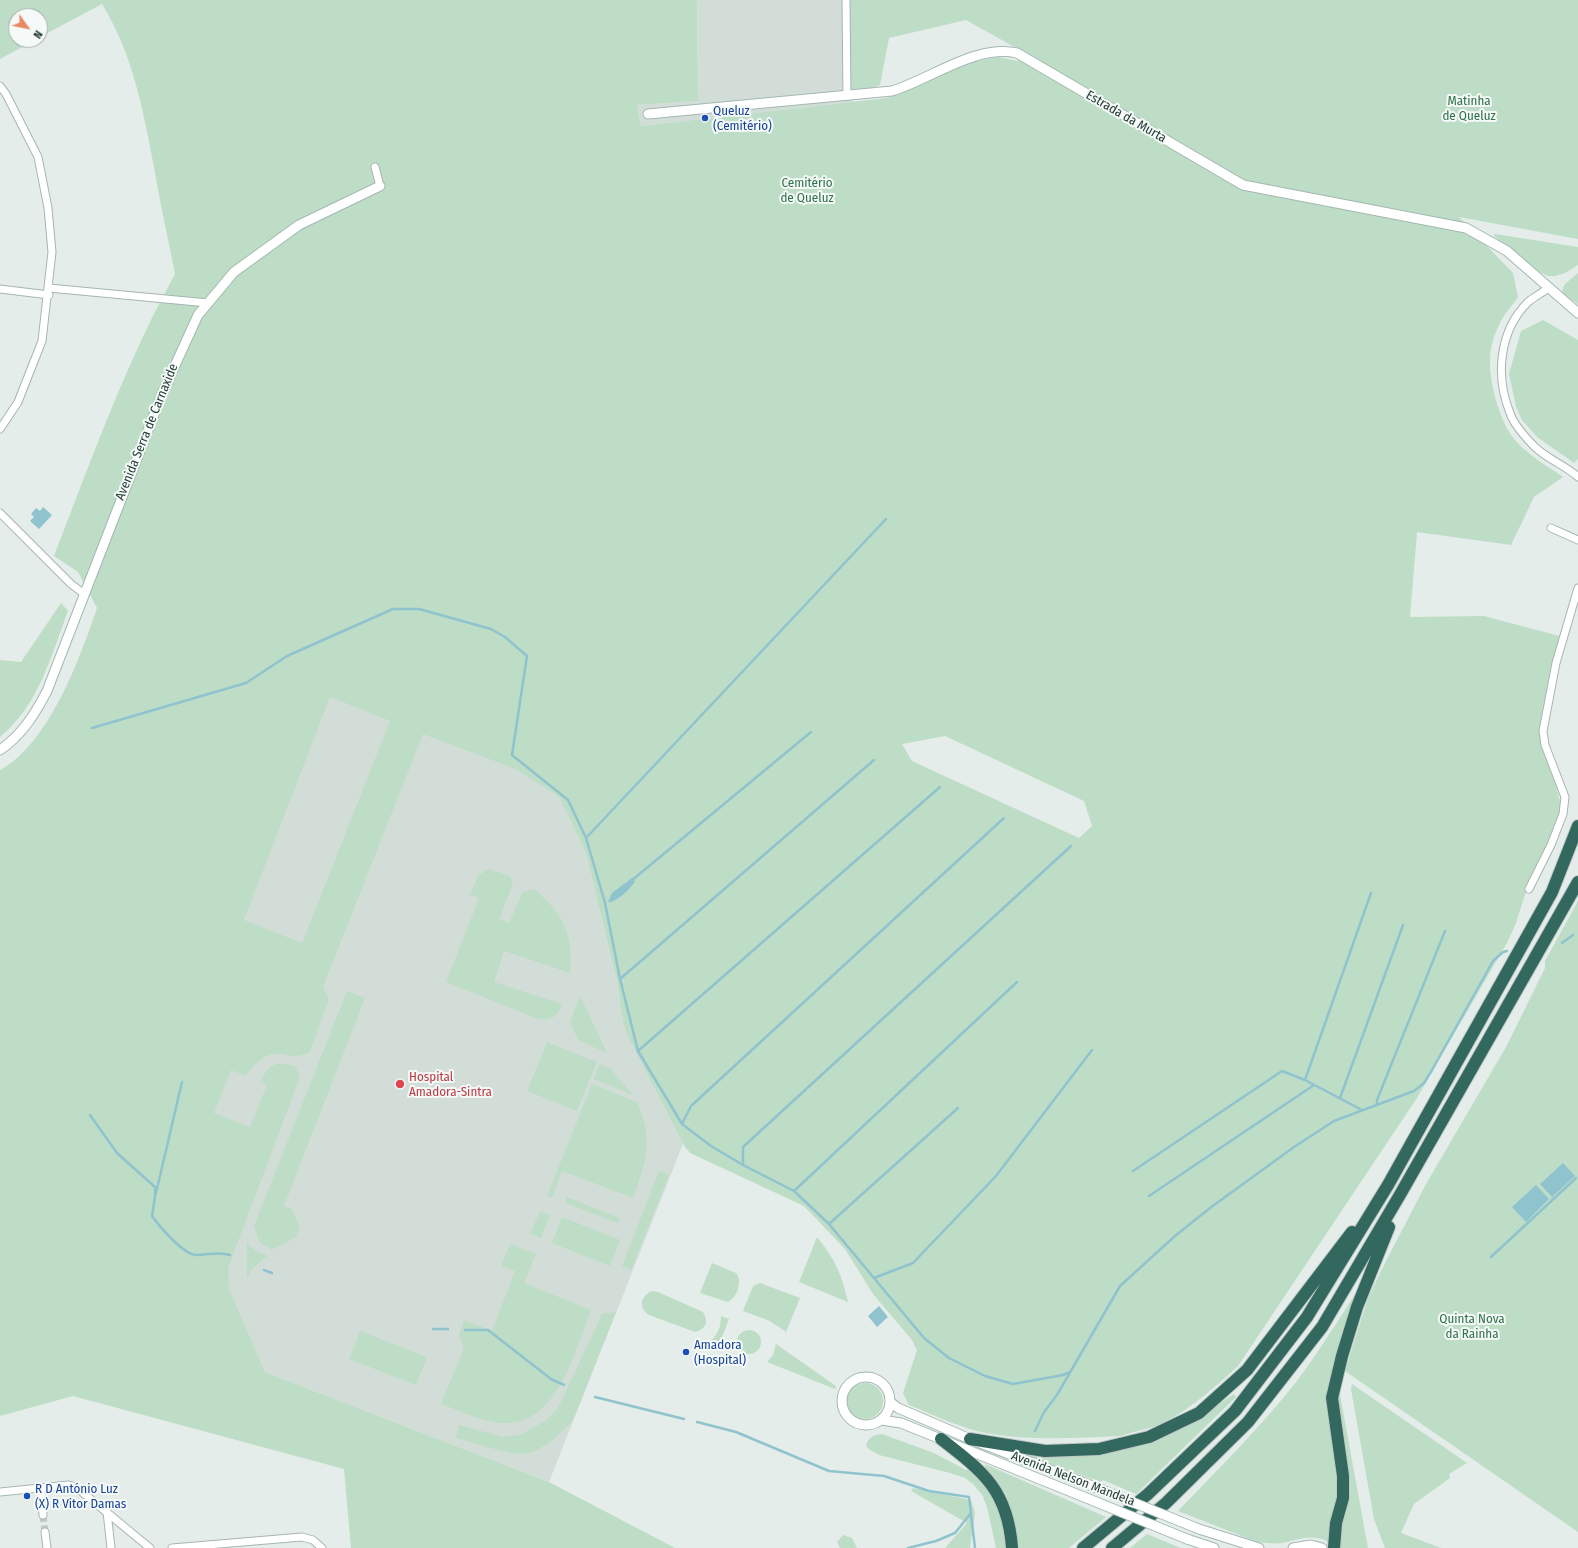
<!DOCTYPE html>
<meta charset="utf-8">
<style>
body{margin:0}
#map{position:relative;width:1578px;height:1548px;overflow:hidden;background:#e4ede9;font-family:"Fira Sans Condensed",sans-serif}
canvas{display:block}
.north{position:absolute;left:8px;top:8px;width:40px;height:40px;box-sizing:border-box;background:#f5f9f7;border:1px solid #a1aeaa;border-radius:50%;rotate:123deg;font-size:11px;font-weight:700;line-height:16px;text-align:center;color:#243e37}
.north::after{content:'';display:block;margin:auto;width:14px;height:18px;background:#ea8864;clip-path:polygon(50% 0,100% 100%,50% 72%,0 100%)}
</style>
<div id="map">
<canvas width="1578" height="1548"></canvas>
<div class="north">N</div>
</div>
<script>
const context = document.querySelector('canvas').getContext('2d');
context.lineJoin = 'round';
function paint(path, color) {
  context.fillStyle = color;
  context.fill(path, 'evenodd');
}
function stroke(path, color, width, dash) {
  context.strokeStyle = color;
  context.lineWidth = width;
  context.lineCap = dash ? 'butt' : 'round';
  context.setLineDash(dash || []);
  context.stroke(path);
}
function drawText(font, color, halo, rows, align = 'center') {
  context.font = font + ' "Fira Sans Condensed",sans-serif';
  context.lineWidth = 4;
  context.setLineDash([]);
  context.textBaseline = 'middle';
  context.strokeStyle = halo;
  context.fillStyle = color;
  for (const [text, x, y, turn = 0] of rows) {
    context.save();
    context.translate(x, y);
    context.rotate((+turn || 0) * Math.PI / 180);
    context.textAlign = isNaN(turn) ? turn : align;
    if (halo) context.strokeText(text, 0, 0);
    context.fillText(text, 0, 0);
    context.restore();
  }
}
paint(new Path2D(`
 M697,0H850V89L853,102L641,126L637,105L698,101Z
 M305,687L515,769L559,797L586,853L617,982L623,1023L629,1039L683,1144L549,1482L265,1372L66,1292Z`), '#d2ddd8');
paint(new Path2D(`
 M0,0H697L698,101L637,105L641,126L887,98L972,62L998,57L1017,61L1027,54L966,20L889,38L880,85L847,96L850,88V0H1578V239L1459,217L1513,273L1518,297C1512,306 1503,315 1499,325C1494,335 1490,348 1490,360C1489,382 1500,423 1515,440C1528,455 1547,466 1563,477L1534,497L1511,545L1417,532L1410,617L1484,616L1563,637L1543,731L1563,814L1530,879L1516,923L1508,941L1417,1098L1238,1366C1216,1386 1194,1406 1167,1421C1153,1429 1136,1430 1121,1436C1076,1438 1030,1441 986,1433C960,1428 934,1415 909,1405L903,1393L917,1350L912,1340L873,1294L845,1249L804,1206L690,1153L683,1144L629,1039L623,1023L617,982L586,853L559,797L515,769L423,734L323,987L329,999L310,1052C282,1066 276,1035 246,1076L231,1070L214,1113L250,1127L267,1085L260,1082C269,1064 275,1060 295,1066L300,1077L228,1268L229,1289L265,1372L549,1482L675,1548H351L344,1469L73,1396L0,1416V770C49,744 80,658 97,608L78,572L54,556C91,461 125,364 175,274C168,239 160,203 154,167C143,109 133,55 102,4L40,37V16H16V40H35L0,59ZM330,697L390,721L302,943L244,920ZM945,736L1084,801L1092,826L1079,838L912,761L902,744Z
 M1495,234L1578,247V265L1565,273L1555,276H1548L1541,273L1494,236Z
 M1578,273V304L1563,294L1562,290L1565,284Z
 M1543,320L1578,340V459L1574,463L1537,437L1522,420L1516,407L1509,374L1521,331Z
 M61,603L68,611C51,656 39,705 0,737V660L21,662Z
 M489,869L510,876L513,884L499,919L509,923L522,893L534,889C563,913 574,935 570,973L504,951L494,982L562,1004C557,1017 552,1021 538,1019L446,982L479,898L470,895L478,875Z
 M1578,901V1532L1345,1371L1368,1298L1385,1263L1426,1184L1506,1047L1545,968V961Z
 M347,991L365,998L284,1206L292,1209L300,1227L295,1238L271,1250L259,1241L254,1226Z
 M580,996L607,1053L578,1040L570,1022Z
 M547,1042L597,1062L577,1111L527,1091Z
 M600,1064L610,1068L633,1095L593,1079Z
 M592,1084L637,1102C654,1138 646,1162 633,1198L562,1171L552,1198L547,1196Z
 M659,1171L669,1175L631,1270L622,1266Z
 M567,1197L620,1218L618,1223L565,1203Z
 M540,1211L550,1215L541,1238L530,1234Z
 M562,1217L620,1240L610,1266L552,1243Z
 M817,1237C835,1259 842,1275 848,1302L799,1282Z
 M247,1243L256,1251L267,1256L253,1268L247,1278Z
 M510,1244L536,1254L524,1283L591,1310C574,1353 556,1434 493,1422C476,1419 458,1410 441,1404L463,1351V1345L459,1335L464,1320L492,1331L515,1271L501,1266Z
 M712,1263L736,1273C743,1281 737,1298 728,1302L700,1293Z
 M1364,1280L1330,1388L1339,1486L1328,1542C1313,1533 1298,1540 1282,1543C1274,1544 1266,1543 1257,1542L1178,1511C1217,1470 1258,1430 1293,1386C1319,1352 1341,1316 1364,1280Z
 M760,1283L800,1298L786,1332L770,1321L743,1311L753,1286Z
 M652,1291L658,1292L703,1312C709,1322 706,1329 695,1332L649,1315C638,1307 640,1296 652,1291Z
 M616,1312L573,1420C561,1434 543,1451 523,1454C514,1456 468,1441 456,1438L459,1425L503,1437L520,1435L545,1421L558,1408L602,1314Z
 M721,1316L729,1319L722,1337V1346L710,1342C718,1334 721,1327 721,1316Z
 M737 1342a12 12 0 1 1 24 0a12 12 0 1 1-24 0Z
 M360,1331L427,1357L416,1385L349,1359Z
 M776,1344L836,1386L835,1389L767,1362L773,1355Z
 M847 1401a18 18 0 1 1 36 0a18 18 0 1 1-36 0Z
 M1352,1384L1467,1463L1449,1474L1450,1478L1414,1504L1401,1533L1441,1548H1385L1374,1519L1351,1389Z
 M1339,1389L1368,1548H1339L1336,1393Z
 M1234,1394L1236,1397L1136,1494L1103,1480L1101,1482L1025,1455L1021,1451L1055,1455L1186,1426Z
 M882,1434L934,1453L966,1470L970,1469C994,1496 1003,1511 1006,1548H996L988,1511L983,1496L973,1484L965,1478L950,1473L879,1455L870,1450L866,1446C868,1437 874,1435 882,1434Z
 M985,1464L1106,1517L1069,1548H1016V1533L1006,1494L986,1469Z
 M913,1488L971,1500L975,1513L970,1548H945L967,1523L911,1491Z
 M1147,1534L1178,1547L1181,1548H1130Z
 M843,1535L852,1538L857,1548H840L837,1542Z`), '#beddc7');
paint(new Path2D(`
 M43,507L52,515L39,529L30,521L34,517L31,514L36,508L40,511Z
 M632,878L635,881C633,887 614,904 608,902L612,893Z
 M1563,1163L1575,1176L1552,1197L1540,1184Z
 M1536,1185L1549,1199L1526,1222L1512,1207Z
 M879,1306L888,1317L877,1327L868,1316Z`), '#8fc3ce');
stroke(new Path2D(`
 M92,728L246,683L287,656L393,609H419L491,629L505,637L527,656L512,755L568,800L586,838L605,903L620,979L638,1051L682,1124L711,1146L743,1165L794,1191L829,1224L924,1338L949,1358L985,1376L1013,1384L1063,1375L1070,1372
 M586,838L886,519
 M631,881L811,732
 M1562,943L1573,935
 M620,979L874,760
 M638,1051L940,787
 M1340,1098L1403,925
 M1377,1105V1100L1445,931
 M1362,1110L1305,1080L1371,893
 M90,1115L117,1153L155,1187V1197L152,1216C159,1226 184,1255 196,1255C208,1255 218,1251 230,1255
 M682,1124L691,1106L1004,818
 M743,1165V1147L1071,846
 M1133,1171L1282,1071L1305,1080
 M794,1191L1017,982
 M156,1193L182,1082
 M1149,1196L1314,1085
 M829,1224L958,1108
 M1491,1257L1576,1178
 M264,1270L272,1273
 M874,1278L913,1263L996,1176L1092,1050
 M433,1329H448
 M465,1330H488L551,1379L564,1385
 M595,1397L684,1419
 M697,1422L736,1432L829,1471L884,1476L929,1491L969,1497L975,1548
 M1035,1431L1044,1412L1057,1395L1120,1286L1175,1236L1210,1208L1294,1147L1334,1121L1414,1091L1424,1083L1432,1070L1493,961L1503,952L1507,951
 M908,1548L936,1541L955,1533L971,1513`), '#8fc3ce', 2.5);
stroke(new Path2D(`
 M43,1515L45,1532`), '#becac5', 7, [7, 3.5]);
const street = new Path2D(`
 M846,0L847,96
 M0,86L6,94L38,157L48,208L52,252L42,341L18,402L0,429
 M375,167L380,186
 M49,288L208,303
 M1548,288C1542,293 1534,297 1528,302C1499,331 1495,376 1510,413C1514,425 1526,438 1535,447C1547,459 1565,465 1578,477
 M0,289L49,295
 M0,513L71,584L83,593
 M1551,528L1578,540
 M1529,889L1551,845L1563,814L1565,797L1545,745L1543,731L1556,663L1578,588
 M41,1488L43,1515
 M0,1492L69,1485L76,1487L150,1548
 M107,1512L111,1548
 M45,1532L47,1548
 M172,1548L302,1537L313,1540L322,1548`);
const secondary = new Path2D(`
 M648,114L892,91C931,79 976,44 1017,53L1243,185L1466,228L1507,251L1578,313
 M0,750C22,735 35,714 47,691L162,394L198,315L234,272L299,225L380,186
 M842 1401a24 24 0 1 1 48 0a24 24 0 1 1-48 0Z
 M890,1402L898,1408L970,1439L1095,1487
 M881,1420L901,1423L1084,1497
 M1199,1529L1259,1548
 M1187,1539L1214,1548
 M1293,1548L1311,1545L1322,1548`);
const highway = new Path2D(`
 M941,1439C984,1472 1008,1491 1012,1548
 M970,1439L1045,1451L1099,1449L1149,1437L1199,1413L1247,1370L1352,1232
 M1083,1548L1148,1494L1235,1411L1307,1317L1388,1185L1552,892L1578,826
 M1112,1548L1166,1503L1248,1422L1322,1327L1401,1193L1578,882
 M1334,1548L1336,1523L1343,1498V1476L1332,1398L1342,1356L1357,1307L1389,1227`);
stroke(street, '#a7b5b0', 9);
stroke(secondary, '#a3b8b1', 11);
stroke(highway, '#c2c9c7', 14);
stroke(street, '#fff', 7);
stroke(secondary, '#fff', 9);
stroke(highway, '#32685e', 12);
const secondaryBridge = new Path2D(`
 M1095,1487L1199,1529
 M1084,1497L1187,1539`);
stroke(secondaryBridge, '#a3b8b1', 11, []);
stroke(secondaryBridge, '#fff', 9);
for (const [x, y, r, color] of [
 [705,118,4,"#1a4fb4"],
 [400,1084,5,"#e0444e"],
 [686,1352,4,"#1a4fb4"],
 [27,1496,4,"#1a4fb4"]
]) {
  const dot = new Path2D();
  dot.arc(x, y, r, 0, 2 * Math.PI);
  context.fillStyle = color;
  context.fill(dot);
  stroke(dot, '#f5f9f7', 1.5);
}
drawText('13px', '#30724b', '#f5f9f7', [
 ["Matinha",1469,101],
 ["de Queluz",1469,116],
 ["Cemitério",807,183],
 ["de Queluz",807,198],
 ["Quinta Nova",1472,1319],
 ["da Rainha",1472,1334]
]);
drawText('13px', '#164399', '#f5f9f7', [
 ["Queluz",713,111],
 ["(Cemitério)",713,126],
 ["Amadora",694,1345],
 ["(Hospital)",694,1360],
 ["R D António Luz",35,1489],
 ["(X) R Vitor Damas",35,1504]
], 'left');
drawText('13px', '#243e37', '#f5f9f7', [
 ["Estrada da Murta",1126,117,30],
 ["Avenida Serra de Carnaxide",147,432,-68],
 ["Avenida Nelson Mandela",1073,1479,21]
]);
drawText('13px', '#be3a42', '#f5f9f7', [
 ["Hospital",409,1077],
 ["Amadora-Sintra",409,1092]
], 'left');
</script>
